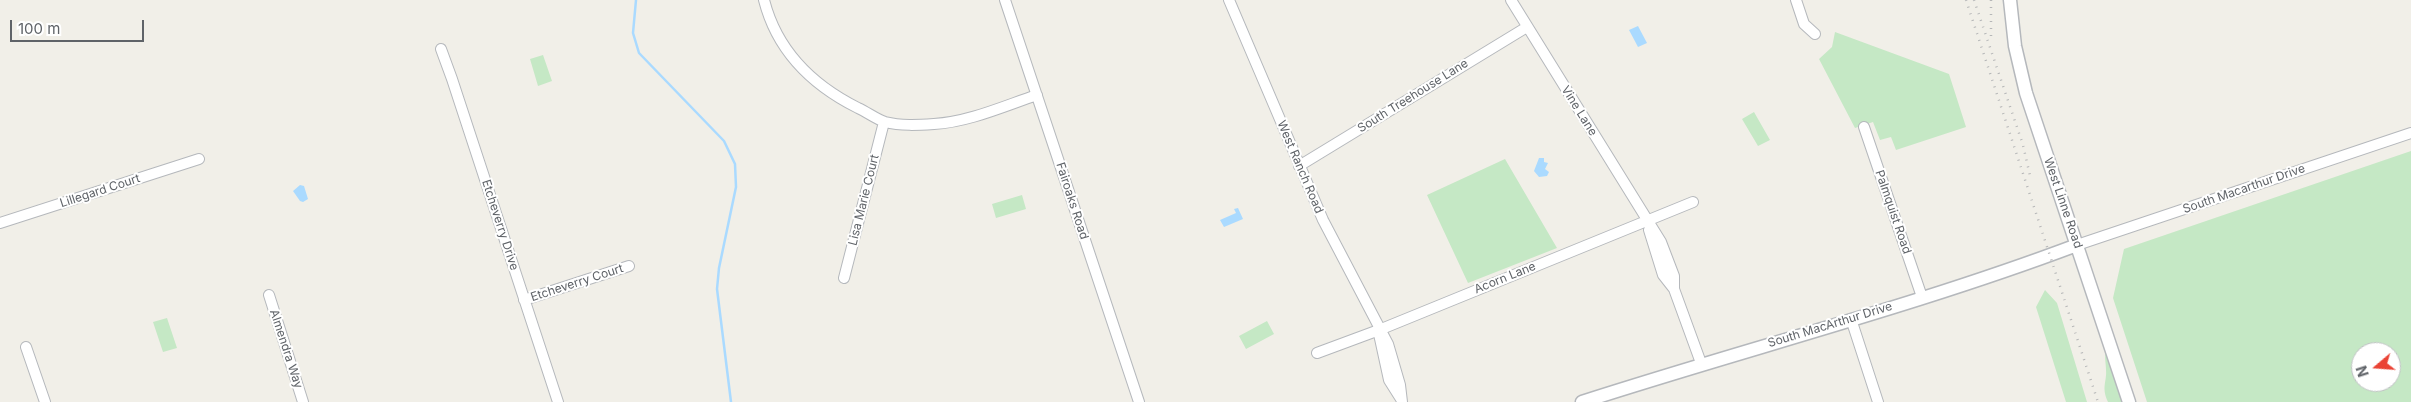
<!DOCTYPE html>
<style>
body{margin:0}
#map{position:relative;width:2411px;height:402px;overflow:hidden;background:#f1efe8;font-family:Inter,sans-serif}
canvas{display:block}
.north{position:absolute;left:2351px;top:342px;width:50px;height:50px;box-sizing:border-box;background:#fff;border:1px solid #bfc1c3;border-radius:50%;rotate:252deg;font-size:14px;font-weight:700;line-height:20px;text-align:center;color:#5f6368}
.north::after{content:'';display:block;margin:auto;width:18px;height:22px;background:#ea4335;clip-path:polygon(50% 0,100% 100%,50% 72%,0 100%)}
.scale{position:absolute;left:10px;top:20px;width:134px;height:22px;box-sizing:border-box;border:2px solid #5f6368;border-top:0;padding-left:6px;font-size:15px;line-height:18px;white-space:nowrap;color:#5f6368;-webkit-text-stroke:4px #fff;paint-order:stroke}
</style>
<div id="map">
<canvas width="2411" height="402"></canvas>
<div class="north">N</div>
<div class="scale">100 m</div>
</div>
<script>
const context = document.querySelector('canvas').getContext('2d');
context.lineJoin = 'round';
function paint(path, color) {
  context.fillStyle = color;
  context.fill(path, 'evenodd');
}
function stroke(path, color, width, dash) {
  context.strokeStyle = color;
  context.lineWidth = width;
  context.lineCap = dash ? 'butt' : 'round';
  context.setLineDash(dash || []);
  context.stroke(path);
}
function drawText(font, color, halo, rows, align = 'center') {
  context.font = font + ' Inter,sans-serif';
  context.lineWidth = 4;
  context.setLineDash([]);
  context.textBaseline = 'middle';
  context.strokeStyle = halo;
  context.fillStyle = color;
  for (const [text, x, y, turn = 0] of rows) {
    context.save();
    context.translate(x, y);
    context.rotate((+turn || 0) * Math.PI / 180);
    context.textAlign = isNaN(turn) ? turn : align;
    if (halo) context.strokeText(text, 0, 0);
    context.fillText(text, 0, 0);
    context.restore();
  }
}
paint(new Path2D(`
 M1835,32L1949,74L1966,127L1896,150L1891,137L1880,140L1873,122L1855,128L1819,59L1832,47Z
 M543,55L552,81L538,86L530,59Z
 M1754,112L1770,140L1758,146L1742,119Z
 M2411,151V402H2147L2113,298L2124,249ZM2361,352H2391V382H2361Z
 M1505,159L1557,248L1468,283L1427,195Z
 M1022,195L1026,209L996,218L992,204Z
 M2045,290L2057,303L2087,402H2066L2036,307Z
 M167,318L177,348L163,352L153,322Z
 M1267,321L1274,334L1246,349L1239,336Z
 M2106,350L2124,402H2108C2101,387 2107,382 2106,370C2106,362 2104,357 2106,350Z`), '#c5e8c5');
paint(new Path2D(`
 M1638,26L1647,43L1638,47L1629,30Z
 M1539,158H1544V162L1548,163L1545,169L1549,172L1547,176L1539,177L1534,171Z
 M300,185L304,186L308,199L303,202L300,201L293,191Z
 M1238,208L1243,219L1224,227L1220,220L1236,213L1234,209Z`), '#aadaff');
stroke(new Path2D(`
 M636,0L633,33L639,53L724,141L735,164L736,187L719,268L717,289L731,402`), '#aadaff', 2.5);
const minor = new Path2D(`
 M764,0C777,51 812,85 858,108C867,112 876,119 885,122C901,126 918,125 934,124C969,122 1004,106 1037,95
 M1005,0L1139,402
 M1229,0L1323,220L1388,344L1400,385L1402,402
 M1511,0L1661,242L1674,276V289
 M1796,0L1804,24L1815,34
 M441,49L452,79L558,402
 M1864,127L1922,297
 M1299,166L1527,27
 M0,223L199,159
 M1649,230L1663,275L1674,289L1701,363
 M2077,245L2411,133
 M844,278L884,122
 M269,295L303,402
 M524,300L629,266
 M1851,319L1878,402
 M1379,334L1389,380L1401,399
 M26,347L45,402
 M1317,353L1379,330L1693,202`);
const tertiary = new Path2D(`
 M2010,0L2015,46L2026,93L2129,402
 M1582,402C1746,349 1915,306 2077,245`);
stroke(minor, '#b5b8bc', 12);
stroke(tertiary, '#b5b8bc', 15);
stroke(minor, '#fff', 10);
stroke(tertiary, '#fff', 12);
stroke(new Path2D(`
 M1966,0L2098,402
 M1974,0L2023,145L2031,180
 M1991,0V38`), '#b6b7b8', 2.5, [1, 6]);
drawText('12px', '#5f6368', '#fff', [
 ["South Treehouse Lane",1413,96,-32],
 ["Vine Lane",1579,111,58],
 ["West Ranch Road",1300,167,67],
 ["South Macarthur Drive",2244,189,-19],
 ["Lillegard Court",100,191,-18],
 ["Lisa Marie Court",864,200,-76],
 ["Fairoaks Road",1072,201,72],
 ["West Linne Road",2063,203,71],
 ["Palmquist Road",1893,212,71],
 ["Etcheverry Drive",500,225,72],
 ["Acorn Lane",1505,278,-22],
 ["Etcheverry Court",577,283,-18],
 ["South MacArthur Drive",1830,325,-17],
 ["Almendra Way",286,349,72]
]);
</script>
